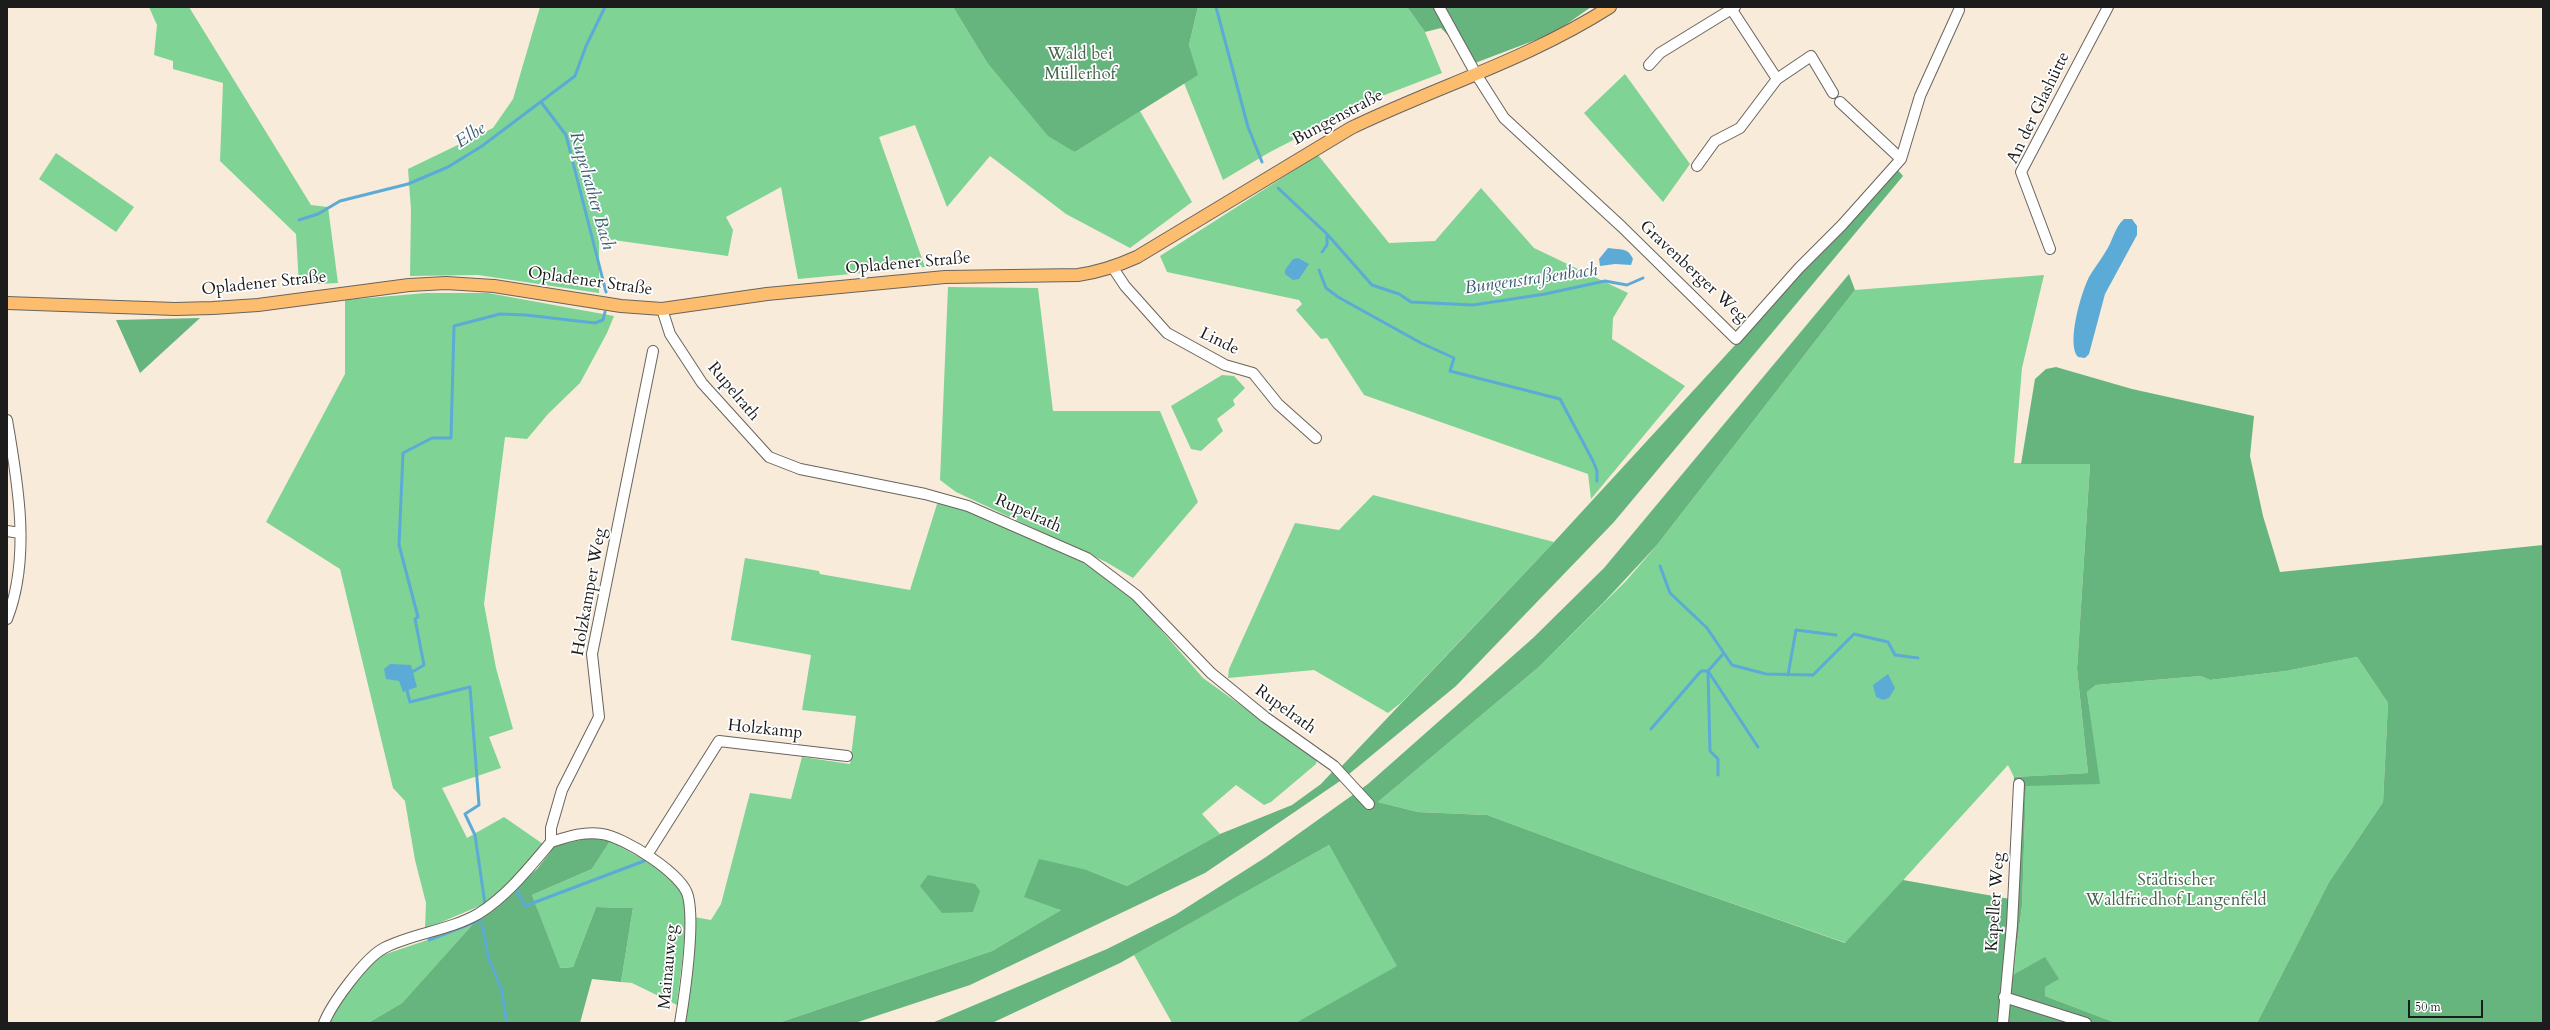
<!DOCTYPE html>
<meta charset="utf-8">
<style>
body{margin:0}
#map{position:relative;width:2550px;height:1030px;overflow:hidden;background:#f8ebda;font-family:Cardo,serif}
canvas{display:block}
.frame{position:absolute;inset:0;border:8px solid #1c1c1c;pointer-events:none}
.scale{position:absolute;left:2408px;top:1000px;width:75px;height:18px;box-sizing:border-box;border:2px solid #1c1c1c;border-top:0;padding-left:5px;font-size:12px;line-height:14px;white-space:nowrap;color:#1c1c1c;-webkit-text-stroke:3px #fff;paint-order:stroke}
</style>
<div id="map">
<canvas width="2550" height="1030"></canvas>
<div class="frame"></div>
<div class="scale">50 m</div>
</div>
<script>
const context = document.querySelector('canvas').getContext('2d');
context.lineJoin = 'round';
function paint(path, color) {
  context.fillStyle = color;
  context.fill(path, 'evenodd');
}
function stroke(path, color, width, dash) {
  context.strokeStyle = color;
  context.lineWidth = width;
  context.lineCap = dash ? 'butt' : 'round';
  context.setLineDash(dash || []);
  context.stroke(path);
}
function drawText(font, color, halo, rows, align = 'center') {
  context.font = font + ' Cardo,serif';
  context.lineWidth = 3.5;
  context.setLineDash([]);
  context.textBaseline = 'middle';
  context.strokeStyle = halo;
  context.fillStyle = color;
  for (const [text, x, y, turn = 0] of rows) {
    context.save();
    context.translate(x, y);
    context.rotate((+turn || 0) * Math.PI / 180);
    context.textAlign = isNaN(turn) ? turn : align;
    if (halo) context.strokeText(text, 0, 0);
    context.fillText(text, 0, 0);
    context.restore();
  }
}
paint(new Path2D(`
 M149,7H189L311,205L328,207L338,283L299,285L296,234L220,161L223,83L173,69V61L154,55L157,25Z
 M540,7H953L986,61L1075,152L1140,111L1192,202L1130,248L1066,214L990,156L947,207L915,125L879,137L925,267L798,279L781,187L726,217L733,230L728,256L599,238V293L478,275L410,276L411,210L408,169L493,128L513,99Z
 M1198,7H1407L1425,32L1442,73L1369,101L1270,152L1223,180L1184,83L1066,134L1180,64L1197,75L1189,45Z
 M1625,74L1690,164L1663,202L1584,113Z
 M56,153L134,207L116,232L39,179Z
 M1318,155L1389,243L1435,241L1481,188L1534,248L1628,293L1613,318L1612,339L1685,386L1591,499L1588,474L1364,395L1327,338L1321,339L1296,310L1302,304L1299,300L1167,272L1160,256Z
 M2044,275L2022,368L2014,463L2090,464L2077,669L2088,773L2014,777L2008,765L1846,943L1631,868L1487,815L1418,812L1378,802L1540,666L1626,581L1657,545L1855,290Z
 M948,287L1038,288L1053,411H1160L1198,502L1133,578L1106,562L956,492L940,480Z
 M426,293H488L614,316L607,333L580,383L548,414L527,439L505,437L484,604L496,668L513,729L489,737L501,768L442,788L467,838L504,817L543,844L497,896L482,905L425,929L426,903L415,860L405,801L393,788L340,569L266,522L345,374V300Z
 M1222,375L1234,376L1245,388L1233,400L1235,405L1217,419L1223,431L1201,451L1191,449L1171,406Z
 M1373,495L1554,542L1402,702L1388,713L1314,670L1228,678L1229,669L1295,523L1339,530Z
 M938,501L960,507L1082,561L1134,599L1203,678L1317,760L1316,764L1271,802L1264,805L1236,785L1202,814L1220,834L1127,886L1087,870L1061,910L992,951L778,1023H685L693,967L694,917L711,920L721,904L750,793L791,799L802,757L850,764L856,716L802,710L811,655L731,640L745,558L819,571L820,574L910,590Z
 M2357,657L2388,703L2383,802L2329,882L2257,1023H2116L2045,996V987L2013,976L2022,906L2026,785L2099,783L2087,692L2096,685L2201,676L2210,680L2286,671Z
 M610,841C633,855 668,869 682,893C691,909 679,984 677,1005L632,983L621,982L633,908L596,907L573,967L559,968L532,895L592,869Z
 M1329,845L1398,966L1295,1023H1172L1134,955Z
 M472,925L402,1003L368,1023H329L330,1018L374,958Z`), '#7fd395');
paint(new Path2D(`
 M953,7H1198L1189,45L1198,75L1075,152L1048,136L986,61Z
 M1407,7H1591L1554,33L1475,63L1441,28L1425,32Z
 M1897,169L1903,176L1614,522L1456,686L1343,779L1205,873L970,985L855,1023H778L992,951L1061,910L1024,897L1039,859L1087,870L1127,886L1220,834L1292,805L1321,784L1334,770L1339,769L1554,542Z
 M1849,274L1855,290L1657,545L1605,601L1540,666L1378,802L1418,812L1487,815L1631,868L1845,943L1903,880L2010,899L2014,777L2088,773L2077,669L2090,464H2021L2035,379L2046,369L2056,367L2132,389L2254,416L2250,456L2263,516L2280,572L2543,545V1023H2257L2329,882L2383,802L2388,703L2357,657L2286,671L2210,680L2201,676L2096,685L2087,692L2100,784L2026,786L2022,906L2013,975L2045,957L2059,979L2045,987V996L2116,1023H1295L1397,966L1329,845L1120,963L992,1023H932L1107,949L1175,915L1266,857L1368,784L1533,638L1604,568Z
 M200,318L140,373L116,320Z
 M589,838L610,841L592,869L532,895L560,968L573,967L596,907L633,908L621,982L592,979L580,1023H368L402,1003L472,925L537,869L555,846Z
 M928,875L975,884L980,891L973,912L942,913L920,886Z`), '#67b57e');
paint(new Path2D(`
 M2124,219H2132L2137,226V235L2105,294L2089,354L2085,358L2078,357C2066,344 2081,293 2089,277C2094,268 2101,260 2106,251C2113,241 2114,228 2124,219Z
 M1608,248C1620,250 1628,247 1633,259L1631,265L1615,264L1600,266L1599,259Z
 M1298,258L1309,264L1299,279L1293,280L1285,274V270L1293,259Z
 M390,664L411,665L417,687L403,692L399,681L386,679L384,669Z
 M1888,674L1895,688L1889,698L1883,700L1876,697L1873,685Z`), '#5cabd6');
stroke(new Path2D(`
 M1216,7L1248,127L1262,162
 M541,102L566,135L606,292
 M1278,188L1327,234V245L1322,252
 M299,220L318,214L340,201L408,184L448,167L482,146L575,76L586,46L605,7
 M1327,234L1372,285L1399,294L1411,302L1473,305L1545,294L1605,281L1627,285L1643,278
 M1319,270L1326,288L1338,297L1421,343L1454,358L1450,371L1560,399L1593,461L1597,471V481
 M1660,566L1670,593L1707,628L1732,665L1766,674L1813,675L1854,634L1888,642L1895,655L1918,658
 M409,674L424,665L415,619L418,617L399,545L403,453L432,438H451L454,326L500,314L526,315L595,323L603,320L605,312
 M1788,675L1796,630L1836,635
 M406,687L410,702L470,687L479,805L465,814L475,835L485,904
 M1651,729L1701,671H1708L1758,747
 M1718,775V759L1710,751L1708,671L1723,654
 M513,891L516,889L525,906L644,861
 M482,923L488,957L501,988L507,1023
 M429,940L478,921L483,916`), '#5cabd6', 3);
const minor = new Path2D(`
 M1439,7L1476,74L1504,118L1622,227L1736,339L1799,268L1842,225L1901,159L1920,96L1959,10
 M1730,7L1777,79
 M1649,65L1660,53L1735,7
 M1840,102L1901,159
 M1697,166L1715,141L1740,128L1777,79L1811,56L1833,93
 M2050,249L2021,172L2108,7
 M1113,268L1125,286L1167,333L1225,365L1253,373L1278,404L1316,438
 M662,309L670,334L702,383L769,457L800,469L925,494L968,506L1087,558L1136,595L1211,673L1265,717L1334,766L1369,804
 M7,420C18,483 31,558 7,619
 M7,531L20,533
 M551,842C567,837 584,831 602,834C624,837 683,874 688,896C695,924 685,993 680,1023
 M647,855L719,741L847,756
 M2004,997L2086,1023
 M324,1023C332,1003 365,958 384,948C413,933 448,931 478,914C507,896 529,868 551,842V828L562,790L599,717L592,654L653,351
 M2003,1023L2012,925L2019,784`);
const major = new Path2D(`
 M7,303L175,309L213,308L258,305L409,285L446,283L494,286L621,306L662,309L767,294L945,277L1078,275C1100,272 1117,266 1137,257L1351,128C1438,86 1527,60 1610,7`);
stroke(minor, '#69645e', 12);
stroke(major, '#69645e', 14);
stroke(minor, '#fff', 10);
stroke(major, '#fcbd6f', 12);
drawText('17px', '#44654c', '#fff', [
 ["Wald bei",1080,55],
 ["Müllerhof",1080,75],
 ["Städtischer",2176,881],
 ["Waldfriedhof Langenfeld",2176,901]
]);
drawText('17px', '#1c1c1c', '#fff', [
 ["An der Glashütte",2039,108,-64],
 ["Bungenstraße",1338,118,-28],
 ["Opladener Straße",908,264,-5],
 ["Gravenberger Weg",1693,272,43],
 ["Opladener Straße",590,282,8],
 ["Opladener Straße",264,284,-6],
 ["Linde",1219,342,26],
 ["Rupelrath",733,392,50],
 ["Rupelrath",1028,514,24],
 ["Holzkamper Weg",590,592,-80],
 ["Rupelrath",1285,710,36],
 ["Holzkamp",765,730,6],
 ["Kapeller Weg",1996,902,-86],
 ["Mainauweg",669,967,-85]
]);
drawText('italic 18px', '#395c70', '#fff', [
 ["Elbe",471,136,-33],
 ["Rupelrather Bach",591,191,74],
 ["Bungenstraßenbach",1531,280,-8]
]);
</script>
